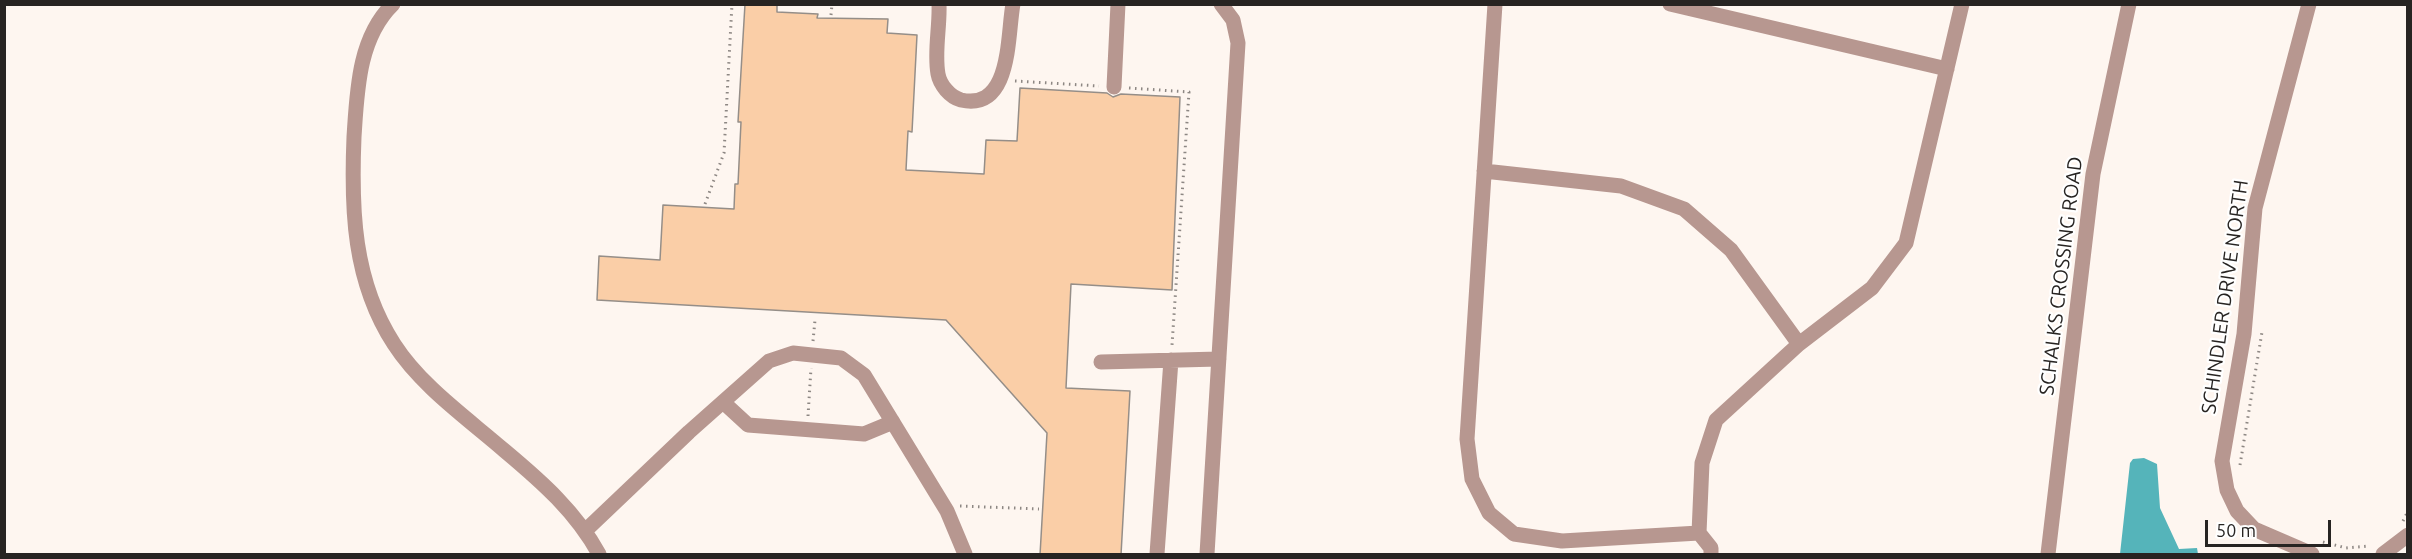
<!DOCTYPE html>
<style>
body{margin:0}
#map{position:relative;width:2412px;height:559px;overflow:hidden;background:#fef6f0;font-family:Ubuntu,sans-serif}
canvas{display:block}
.frame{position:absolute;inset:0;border:6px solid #272422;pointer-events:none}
.scale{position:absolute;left:2205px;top:520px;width:126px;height:27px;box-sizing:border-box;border:3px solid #272422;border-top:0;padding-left:8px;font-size:18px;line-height:21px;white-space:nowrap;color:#272422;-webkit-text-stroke:4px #fff;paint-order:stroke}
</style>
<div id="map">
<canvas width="2412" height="559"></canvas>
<div class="frame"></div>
<div class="scale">50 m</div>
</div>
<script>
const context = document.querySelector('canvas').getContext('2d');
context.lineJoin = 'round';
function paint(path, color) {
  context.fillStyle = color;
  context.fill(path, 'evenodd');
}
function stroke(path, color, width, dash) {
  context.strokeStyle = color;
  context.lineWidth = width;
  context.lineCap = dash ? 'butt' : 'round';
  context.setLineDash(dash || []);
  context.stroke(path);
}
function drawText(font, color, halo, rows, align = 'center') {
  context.font = font + ' Ubuntu,sans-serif';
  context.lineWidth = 4.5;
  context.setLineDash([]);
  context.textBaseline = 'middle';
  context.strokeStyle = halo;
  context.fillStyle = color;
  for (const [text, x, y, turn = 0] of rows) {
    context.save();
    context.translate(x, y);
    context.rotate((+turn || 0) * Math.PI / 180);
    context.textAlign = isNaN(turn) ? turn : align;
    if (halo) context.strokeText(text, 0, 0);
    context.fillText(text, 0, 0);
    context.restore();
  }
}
paint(new Path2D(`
 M2144,458L2157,464L2160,508L2179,549L2197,548L2198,554H2120L2130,463L2133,459Z`), '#55b4ba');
const building = new Path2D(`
 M745,4H777V12L818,14L817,18L888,19L887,33L917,35L912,132L908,131L906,170L984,174L986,140L1017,141L1020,88L1107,93L1113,97L1121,94L1180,97L1172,290L1071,284L1066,388L1130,391L1121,555H1040L1047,433L946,320L597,300L599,256L660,260L663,205L734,209L735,184H738L741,122H738Z`);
paint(building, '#facea7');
stroke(building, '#958e88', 1.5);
stroke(new Path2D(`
 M831,15L832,4
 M1015,81L1099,86
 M1129,88L1189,92L1172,345
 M705,204L724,153L732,4
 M813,341L815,320
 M808,416L811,368
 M2240,465L2262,332
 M960,506L1039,509
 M2403,521L2408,511
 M2323,542L2346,548L2369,546`), '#8d8783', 3, [1.5, 4.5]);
stroke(new Path2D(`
 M393,4C358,38 357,92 354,137C351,209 353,281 394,344C421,386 467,418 505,451C542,482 576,512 599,554
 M939,4C940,27 934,52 938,74C940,85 950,97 961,100C1012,111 1007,36 1013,4
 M1495,4L1467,439L1472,479L1489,513L1514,534L1562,541L1699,533L1702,463L1716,420L1799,344L1872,288L1906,243L1962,4
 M1670,4L1947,69
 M2309,4L2255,208L2244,334L2222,461L2227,490L2237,511L2254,529L2312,554
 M1114,87L1118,4
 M1484,171L1621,186L1684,209L1731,250L1799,344
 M1101,362L1219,359
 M723,402L748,425L864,434L893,422
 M586,530L689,432L769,361L793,353L841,358L864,375L947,511L965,554
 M1699,533L1711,548V554
 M1157,554L1171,360
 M1207,554L1238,43L1233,20L1221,4
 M2048,554L2093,174L2129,4
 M2383,554L2408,535`), '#b79790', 15);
drawText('20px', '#272422', '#fff', [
 ["SCHALKS CROSSING ROAD",2061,276,-83],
 ["SCHINDLER DRIVE NORTH",2225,297,-82]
]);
</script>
